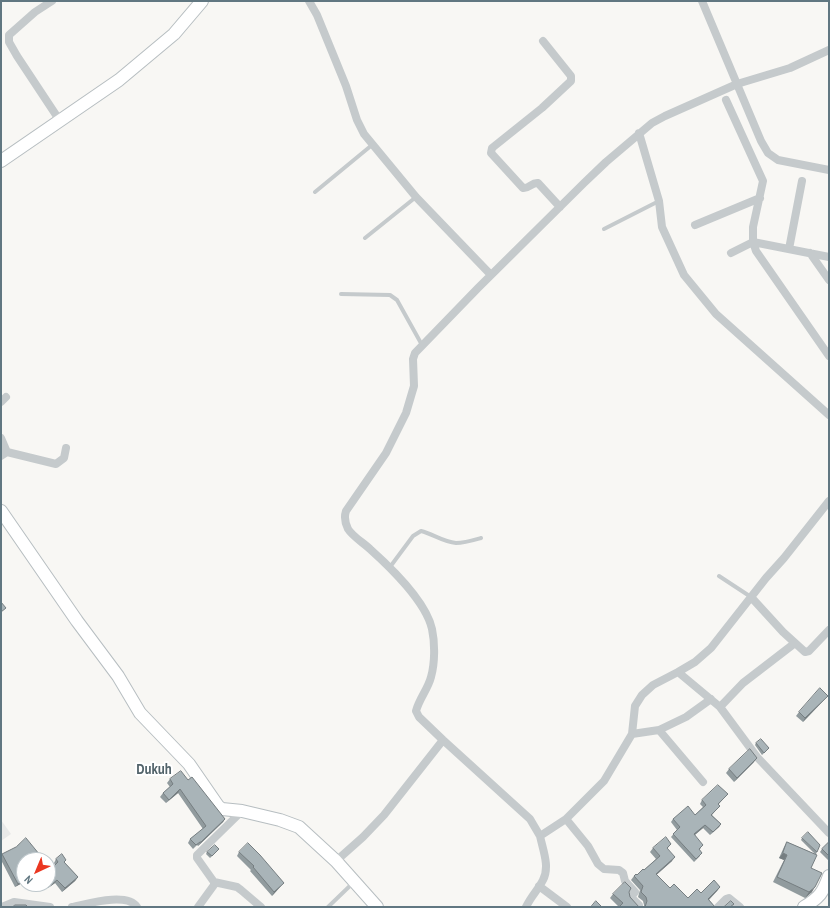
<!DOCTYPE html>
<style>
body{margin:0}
#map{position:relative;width:830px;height:908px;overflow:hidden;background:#f8f7f4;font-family:"Archivo Narrow",sans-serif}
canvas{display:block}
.frame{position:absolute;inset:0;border:2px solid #617781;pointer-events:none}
.north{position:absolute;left:16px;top:852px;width:40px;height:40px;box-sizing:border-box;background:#fff;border:1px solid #c0c9cd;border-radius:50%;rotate:224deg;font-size:11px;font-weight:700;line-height:16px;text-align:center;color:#617781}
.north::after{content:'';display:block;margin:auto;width:14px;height:18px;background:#eb3721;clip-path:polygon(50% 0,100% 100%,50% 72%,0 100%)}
</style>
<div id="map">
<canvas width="830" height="908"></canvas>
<div class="frame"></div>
<div class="north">N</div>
</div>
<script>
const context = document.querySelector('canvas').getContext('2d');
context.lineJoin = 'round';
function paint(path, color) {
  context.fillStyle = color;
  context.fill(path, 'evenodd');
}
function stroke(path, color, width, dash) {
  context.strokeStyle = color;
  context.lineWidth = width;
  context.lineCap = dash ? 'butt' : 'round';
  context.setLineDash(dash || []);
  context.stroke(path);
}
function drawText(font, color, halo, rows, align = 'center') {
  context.font = font + ' "Archivo Narrow",sans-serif';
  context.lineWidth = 4;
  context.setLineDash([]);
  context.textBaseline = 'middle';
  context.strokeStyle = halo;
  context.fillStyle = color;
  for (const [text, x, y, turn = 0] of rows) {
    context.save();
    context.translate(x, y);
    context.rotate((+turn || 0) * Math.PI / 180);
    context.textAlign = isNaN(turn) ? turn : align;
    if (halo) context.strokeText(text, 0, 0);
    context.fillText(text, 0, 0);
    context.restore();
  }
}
paint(new Path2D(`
 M1,820L11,834L1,841Z`), '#e8e9e8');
const secondary = new Path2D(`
 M1,161L119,80L174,34L202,1
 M1,511L77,621L118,676L140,713L189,764L218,806L222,809L242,811L280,820L299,827L336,861L377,907
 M804,907C819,898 823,893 829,876`);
stroke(secondary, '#b7bec1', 14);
stroke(new Path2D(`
 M315,192L372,145
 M604,229L659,201
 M365,238L416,197
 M341,294L390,295L397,300L422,345
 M390,567L413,536L421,531C433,534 443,542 456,543C464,543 474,540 481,538
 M719,576L751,597
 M328,907L354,882`), '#c5cacc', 4);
stroke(new Path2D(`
 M52,1L35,12L9,35V42L17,56L60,121
 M309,1L317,15L346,86L357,120L364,134L416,197L491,275
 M702,1L761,141L768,153L778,160L829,170
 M543,41L571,76V81L542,108L492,148L491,153L523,188C529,189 532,182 538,183L560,207
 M726,100L763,181L753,227V242L756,251L829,356
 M639,133L659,201L662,227L684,275L716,314L829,415
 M695,225L760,198
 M789,249L802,181
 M731,253L753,242L829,257
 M810,253L829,280
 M1,402L6,397
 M1,438L7,452
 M1,456L7,452L56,464L64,458L66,448
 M751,597L783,632L805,652L809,651L829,630
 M678,672L720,707L757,757L829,833
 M720,707L743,683L795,643
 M659,730L703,782
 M632,734L659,730L686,717L711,699
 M566,819L588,846L598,864L604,869L619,870L623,873L625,881L635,892L631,897L639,905V907
 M540,836L530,819L443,740L419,717L416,711C419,699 428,689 431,677C435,663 435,643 432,629C426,602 390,567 371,550C364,543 353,537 348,529C345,523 344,517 346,511L386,453L406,413L414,386L413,359L415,353L478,288L584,183L606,162L652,123L665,116L737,84L790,68L829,50
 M336,861L363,837L384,815L443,740
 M214,882L237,887L241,890L261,907
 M539,886L567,907
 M2,907L14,902L50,907
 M72,907C87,904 127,892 137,907
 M198,907L214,885V882L197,858V855L242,811
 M526,907C531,896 538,890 543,880C550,867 543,850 540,836L566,819L604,781L632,734L635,706L642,695L653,685L678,672L695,662L711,648L766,578L784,558L829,501
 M718,907L726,899L729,898L740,907`), '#c5cacc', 8);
stroke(secondary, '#fff', 12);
paint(new Path2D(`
 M825,699L803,722L796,716L799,712Z
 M756,743L769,748L762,755L755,745Z
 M754,762L734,782L726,773L729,769Z
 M170,779L188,780L225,819L223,822L198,846L197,845L193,849L188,843L190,839L203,829L178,793L166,803L160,797L163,793L170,787L167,783Z
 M725,797L718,805L717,809L712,815L721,824L719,827L710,835L703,828L695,835L701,848L699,850L700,856L694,862L671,837L677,830L671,822L673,819L695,815L703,807L700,804L702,800Z
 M802,838L817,852L816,854L811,868L812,892L805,898L773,882L784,860L779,858L784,847L787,842L815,854L801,840Z
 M829,842V861L820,852L822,849Z
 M671,844L667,849L672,861L656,875L670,888L688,898L720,887L717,891L709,900L715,907H644V905L643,901L638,897L640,890L631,880L634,876L637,875L644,870L656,859L650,852L653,848Z
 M219,849L210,858L206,854L207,852Z
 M239,852L281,886L272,896L250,871L251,870L237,856Z
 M2,854L24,860V882L15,887L1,860V856Z
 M56,859L64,862L78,877L75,881L62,892L55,883L48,888L45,884H48V872L55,865L54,863Z
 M629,892L630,897L619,907L610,898L613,894Z`), '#919b9e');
paint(new Path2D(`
 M828,696L825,699L803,722L805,718Z
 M757,758L754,762L734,782L737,778Z
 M180,789L178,793L166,803Z
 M225,819L223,822L198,846L201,842Z
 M721,824L719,827L710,835Z
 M705,825L703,828L692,837L694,834Z
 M783,853L787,855L784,860L779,858Z
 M675,857L672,861L653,878L656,874Z
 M78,877L75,881L62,892L65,888Z
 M24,880V882L15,887L18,884Z
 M57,880L55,883L48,888L51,885Z
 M284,883L281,886L272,896L274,892Z
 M720,887L717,891L705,903L708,899Z
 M815,887L812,892L805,898L809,892Z`), '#767e81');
const building = new Path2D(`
 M1,602L6,608L1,612Z
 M820,688L828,696L805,718L799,712Z
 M761,739L769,748L764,753L756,743Z
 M750,749L757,758L737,778L729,769Z
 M181,771L188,780L192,777L225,819L201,842H200L196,845L190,839L206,826L180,789L169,800L163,793L173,784L170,779Z
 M718,785L728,794L718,804L720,806L711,815L721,824L713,832L705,825L694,834L703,845L699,849L702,853L696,859L673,834L680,827L673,819L688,806L695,815L706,805L702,800Z
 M808,832L820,845L817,852L802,838Z
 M666,837L671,844L667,848L675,857L656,874L670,888L674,884L688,898L697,889L701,893L714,880L720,887L708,899L715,907H645L647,901L646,897L641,892L643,886L634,876L636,874L637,875L643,869L644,870L660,856L653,848Z
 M26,838L44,860H24V880L18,884L2,854L16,847Z
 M787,842L817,855L811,868L822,873L815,887L809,892L777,877L787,855L783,853Z
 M829,842V856L822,849Z
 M248,843L260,855L284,883L274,892L253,867L254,866L239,852Z
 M215,845L219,849L212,856L207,852Z
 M62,854L66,860L64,862L78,877L65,888L57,880L51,885L48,882V872L58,862L56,859Z
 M625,882L631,888L629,892L630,897L639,907H619L623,903L613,894Z
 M596,901L602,907H591Z
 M731,901L734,904L730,907H724Z
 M15,905H26L28,907H13Z`);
paint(building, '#a9b4b8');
stroke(building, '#767e81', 1);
drawText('bold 14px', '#53646b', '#fff', [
 ["Dukuh",154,770]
]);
</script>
